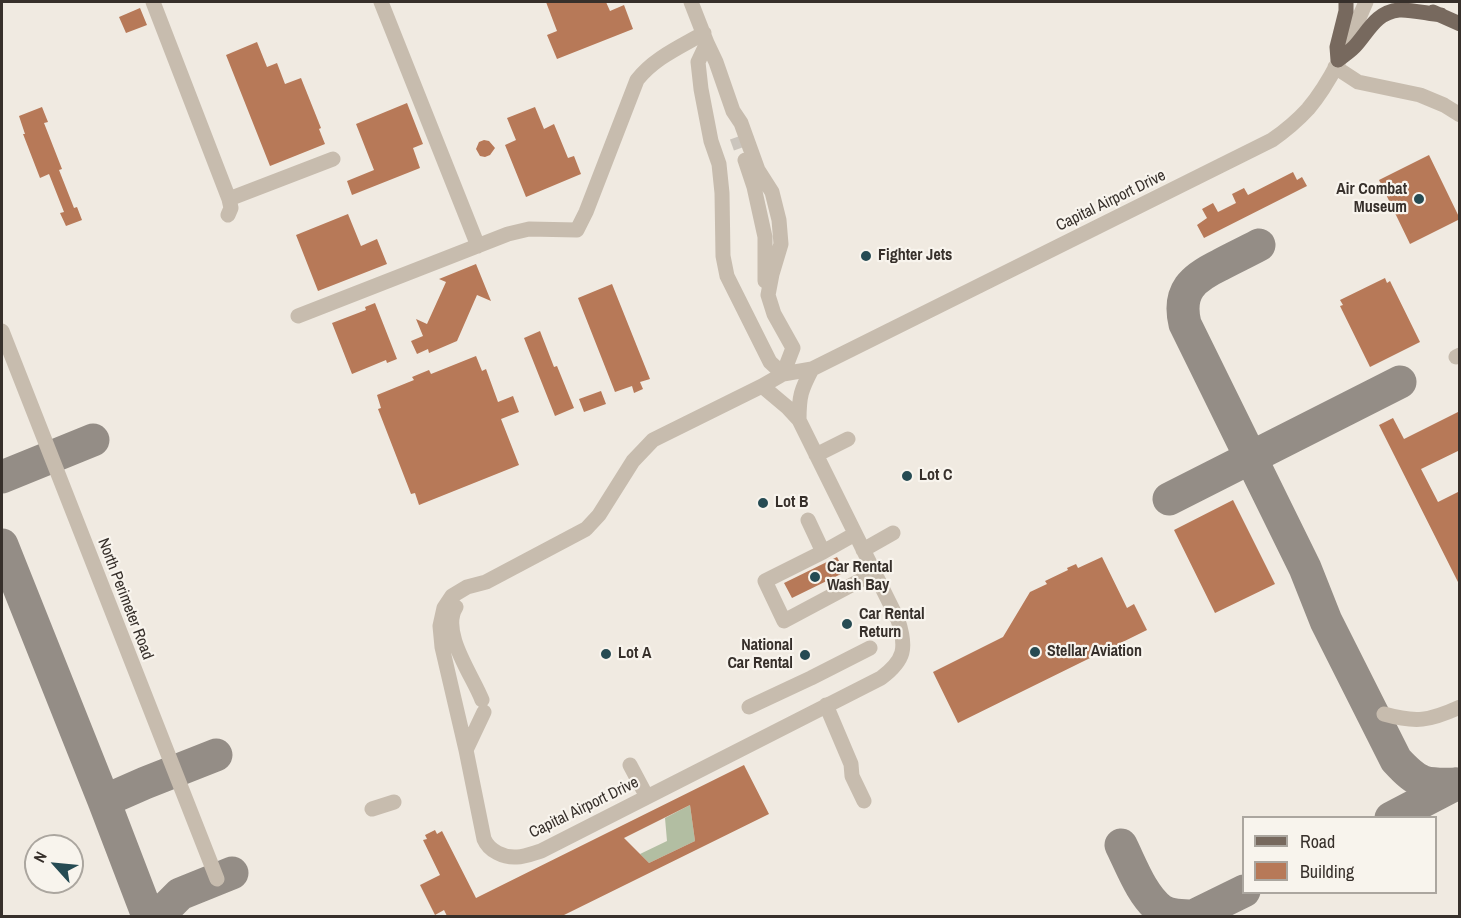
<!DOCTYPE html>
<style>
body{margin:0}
#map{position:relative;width:1461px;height:918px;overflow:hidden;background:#f0eae1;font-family:"Archivo Narrow",sans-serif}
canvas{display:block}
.frame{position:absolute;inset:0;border:3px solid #37302b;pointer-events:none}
.legend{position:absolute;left:1242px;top:816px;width:195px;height:78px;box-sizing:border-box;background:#f8f4ed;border:2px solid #aba69f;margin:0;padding:8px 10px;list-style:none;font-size:18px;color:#37302b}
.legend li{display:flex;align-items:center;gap:12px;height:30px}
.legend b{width:30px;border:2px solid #aba69f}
.north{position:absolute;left:24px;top:834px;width:60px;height:60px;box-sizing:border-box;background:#f8f4ed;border:2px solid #aba69f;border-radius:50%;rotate:297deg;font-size:16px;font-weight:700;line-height:24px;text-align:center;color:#37302b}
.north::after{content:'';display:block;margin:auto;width:21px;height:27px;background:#264b53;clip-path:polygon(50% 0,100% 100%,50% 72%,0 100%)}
</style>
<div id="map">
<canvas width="1461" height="918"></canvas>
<div class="frame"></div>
<ul class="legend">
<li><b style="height:8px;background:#77695e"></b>Road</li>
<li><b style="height:16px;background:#b77958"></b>Building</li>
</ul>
<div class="north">N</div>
</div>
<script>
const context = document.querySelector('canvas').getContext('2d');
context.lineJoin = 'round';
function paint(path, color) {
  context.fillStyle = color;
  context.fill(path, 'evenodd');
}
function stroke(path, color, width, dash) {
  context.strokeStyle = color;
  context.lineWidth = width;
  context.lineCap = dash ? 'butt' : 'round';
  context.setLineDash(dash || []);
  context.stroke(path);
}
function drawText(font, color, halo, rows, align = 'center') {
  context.font = font + ' "Archivo Narrow",sans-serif';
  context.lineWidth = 4.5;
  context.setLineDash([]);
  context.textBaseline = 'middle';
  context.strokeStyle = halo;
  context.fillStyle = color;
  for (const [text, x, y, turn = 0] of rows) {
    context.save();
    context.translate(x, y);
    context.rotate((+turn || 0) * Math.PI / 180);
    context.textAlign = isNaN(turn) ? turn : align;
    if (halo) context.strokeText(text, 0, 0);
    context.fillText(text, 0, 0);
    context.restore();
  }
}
paint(new Path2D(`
 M690,805L695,841L649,863L640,854L667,841L665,818Z`), '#b2bea2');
stroke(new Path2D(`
 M1259,245C1246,252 1233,258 1220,265C1193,278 1177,291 1185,324L1305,568L1326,621L1396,760C1419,785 1425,785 1457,784
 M2,477L93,440
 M1169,499L1400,382
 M2,545L104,801L148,916
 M104,801L145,783L216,755
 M1391,818L1456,784
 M1121,845C1131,865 1142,896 1161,910C1170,916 1183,916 1194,916
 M162,916L168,906L180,894L232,873
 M1193,916L1244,891`), '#948d86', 33);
paint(new Path2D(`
 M546,2H606L610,11L624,5L633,29L557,59L547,35L557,31Z
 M140,8L147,25L126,33L119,17Z
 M257,42L267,67L277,63L285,84L301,78L321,128L319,129L325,144L270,166L226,55Z
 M407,103L423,144L413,148L420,168L352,195L347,181L374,170L356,124Z
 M42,107L48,122L44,123L62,169L59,170L74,208L77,207L82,220L66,226L60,213L64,212L49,174L40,178L23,134H25L19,116Z
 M535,107L544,129L554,124L568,158L574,156L581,174L526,197L505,145L516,140L507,118Z
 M484,140L489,141L495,148L490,155L485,157L480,156L476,149L479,142Z
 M1429,155L1460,219L1410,244L1379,180Z
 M1293,172L1297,180L1302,177L1307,186L1204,238L1197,225L1207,218L1202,209L1213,203L1218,212L1236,203L1232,194L1244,188L1248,195Z
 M348,214L361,246L377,239L387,264L318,291L296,235Z
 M476,264L491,301L477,295L457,341L429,353L428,349L417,354L411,341L423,336L416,319L427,324L446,282L439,279Z
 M1385,278L1387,283L1390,281L1420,342L1370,367L1340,306L1343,305L1340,300Z
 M612,284L650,379L640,382L643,389L634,393L632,386L615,392L578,298Z
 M375,303L397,359L387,363L386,360L352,374L332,323L366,310L365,307Z
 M540,331L554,367L557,366L574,408L555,416L524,338Z
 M476,356L482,371L486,369L498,402L513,396L519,412L501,419L519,465L419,505L415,493L411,494L378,409L381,408L377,395L414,380L412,377L429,370L431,374Z
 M601,391L606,404L584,412L579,399Z
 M1460,411V450L1421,469L1438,502L1460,491V586L1379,425L1393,418L1404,439Z
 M1233,500L1275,584L1215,613L1174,530Z
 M837,557L845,572L792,598L784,583Z
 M1102,557L1127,608L1134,604L1147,630L958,723L933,672L1003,637L1030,592L1047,584L1045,581L1068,570L1067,568L1076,564L1078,568Z
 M744,765L769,814L562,916H447L444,910L435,915L420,885L440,875L423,840L427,839L425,835L435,830L437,834L442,831L476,898ZM690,805L695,841L649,863L624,838Z`), '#b77958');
stroke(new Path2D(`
 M737,137L741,148`), '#cbc5bd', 15, [15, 8]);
stroke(new Path2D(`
 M153,2L229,199L333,159
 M381,2L478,246
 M691,2L707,43L716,62L733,111L741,123L758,170L772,192L779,220L781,244L772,274L768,295L774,314L793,348L783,374
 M707,43L698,62L701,89L711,141L719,164L722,193L723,256L727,276L770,362L783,374
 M1335,67L1358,82L1420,95L1444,105L1460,115
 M745,160L754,187L765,237V281
 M228,215L231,208L229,199
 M298,316L508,234L529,229L577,230L586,212L637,80C654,58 680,47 704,33
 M2,331L217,879
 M1456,357L1460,355
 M762,386L787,407L799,420L898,620C907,648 905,660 881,678L541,851C534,853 525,857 517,857C504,858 489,851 484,839L466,750L442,647L440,626L444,608L452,596L467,587L486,582L586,529L599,515L633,461L653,440L762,386L783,374L812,369L1272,140C1285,131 1297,121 1308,109C1333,80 1351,36 1366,2
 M799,420C799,396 801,390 812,369
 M816,455L848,439
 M808,520L823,552
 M855,534L823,552L765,581L784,621L874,573
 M863,550L893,533
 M456,607C440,632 473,676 482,700
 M826,705L851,764L852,776L864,801
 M749,707L811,678L870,648
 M1384,714C1416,723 1429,721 1460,707
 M466,750L484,712
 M630,765L647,797
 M372,809L394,802`), '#c7bcae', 15);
stroke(new Path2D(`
 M1433,12L1460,24
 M1338,60C1344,55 1351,51 1356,45C1369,30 1377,12 1399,10C1410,9 1429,14 1441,15
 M1338,60L1337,47L1346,11V2`), '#77695e', 15);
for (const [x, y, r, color] of [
 [1419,199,6,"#264b53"],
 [866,256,6,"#264b53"],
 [907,476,6,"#264b53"],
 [763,503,6,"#264b53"],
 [815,577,6,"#264b53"],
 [847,624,6,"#264b53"],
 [1035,652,6,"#264b53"],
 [606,654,6,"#264b53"],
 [805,655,6,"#264b53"]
]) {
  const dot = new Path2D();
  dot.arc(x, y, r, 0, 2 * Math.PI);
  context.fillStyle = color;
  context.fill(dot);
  stroke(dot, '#f8f4ed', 2);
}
drawText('bold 16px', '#37302b', '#f8f4ed', [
 ["Air Combat",1407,190,"right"],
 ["Museum",1407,208,"right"],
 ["Fighter Jets",878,256],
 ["Lot C",919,476],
 ["Lot B",775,503],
 ["Car Rental",827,568],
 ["Wash Bay",827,586],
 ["Car Rental",859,615],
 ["Return",859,633],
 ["National",793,646,"right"],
 ["Car Rental",793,664,"right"],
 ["Stellar Aviation",1047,652],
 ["Lot A",618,654]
], 'left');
drawText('16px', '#37302b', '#f8f4ed', [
 ["Capital Airport Drive",1111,201,-26],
 ["North Perimeter Road",125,599,69],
 ["Capital Airport Drive",584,808,-26]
]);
</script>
